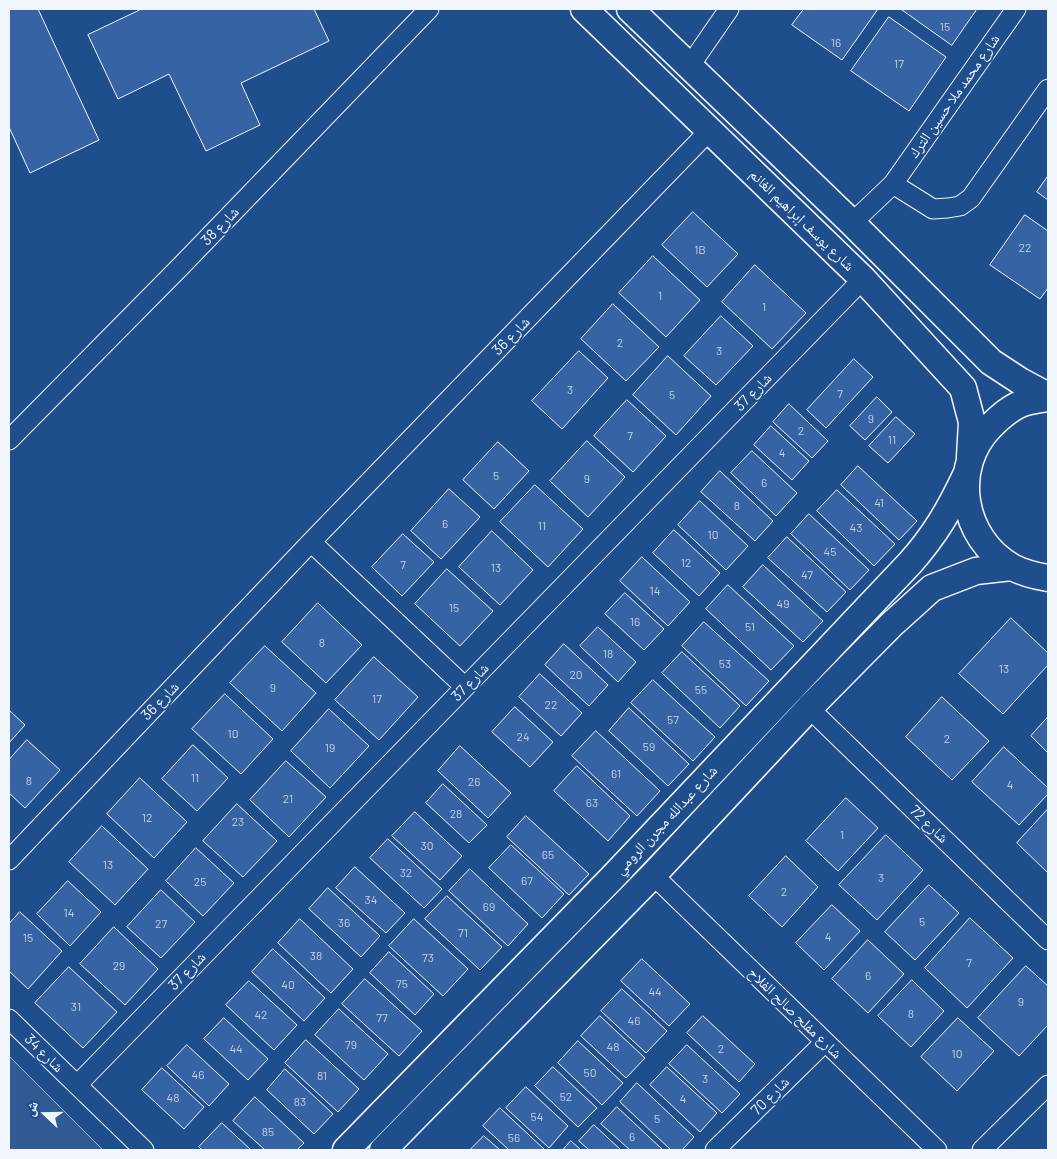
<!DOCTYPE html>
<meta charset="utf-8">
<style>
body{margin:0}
#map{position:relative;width:1057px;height:1159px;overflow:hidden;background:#1f4e8c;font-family:Barlow,"Noto Naskh Arabic",sans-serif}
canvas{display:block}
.frame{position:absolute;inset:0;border:10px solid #f2f6ff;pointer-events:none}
.north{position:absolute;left:20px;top:1089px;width:50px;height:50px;-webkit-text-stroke:4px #1f4e8c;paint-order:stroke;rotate:291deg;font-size:14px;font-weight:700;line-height:20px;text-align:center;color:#f2f6ff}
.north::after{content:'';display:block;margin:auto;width:18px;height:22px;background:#f2f6ff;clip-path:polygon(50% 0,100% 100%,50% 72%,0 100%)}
</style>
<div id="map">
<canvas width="1057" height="1159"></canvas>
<div class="frame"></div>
<div class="north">ش</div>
</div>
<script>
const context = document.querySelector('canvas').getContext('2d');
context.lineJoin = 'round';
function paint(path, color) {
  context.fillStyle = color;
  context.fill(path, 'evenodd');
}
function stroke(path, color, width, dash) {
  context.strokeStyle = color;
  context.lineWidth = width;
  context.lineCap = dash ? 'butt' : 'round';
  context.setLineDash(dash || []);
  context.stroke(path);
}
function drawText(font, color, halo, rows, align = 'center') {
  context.font = font + ' Barlow,"Noto Naskh Arabic",sans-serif';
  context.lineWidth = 4;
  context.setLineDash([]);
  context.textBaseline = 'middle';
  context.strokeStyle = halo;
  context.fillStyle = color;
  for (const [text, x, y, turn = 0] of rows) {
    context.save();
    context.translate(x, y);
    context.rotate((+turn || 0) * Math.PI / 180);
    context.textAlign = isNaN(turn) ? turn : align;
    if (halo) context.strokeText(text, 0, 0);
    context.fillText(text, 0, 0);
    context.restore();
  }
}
const built = new Path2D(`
 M9,1056L103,1150H9Z`);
paint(built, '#305b95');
stroke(built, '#a8bbd7', 1);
const building = new Path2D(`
 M9,9H38L99,140L30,173L9,127Z
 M142,9H314L329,41L241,83L260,125L206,151L169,74L118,99L88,35Z
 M804,9H878L842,60L792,25Z
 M901,9H977L952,45Z
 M889,17L946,57L909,111L851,71Z
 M1048,176V200L1037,192Z
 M693,212L738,254L707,287L662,245Z
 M1025,215L1048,231V288L1040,299L990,265Z
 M653,256L700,300L666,337L619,293Z
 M755,265L806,313L772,349L722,302Z
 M613,304L659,347L626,381L581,339Z
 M721,316L753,346L716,385L684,356Z
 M579,351L608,378L562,429L532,401Z
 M668,356L711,396L676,435L633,395Z
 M854,359L873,377L826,428L807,410Z
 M877,397L892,412L865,440L850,426Z
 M627,400L666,436L633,472L594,436Z
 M789,404L828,441L812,458L773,422Z
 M896,417L915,434L888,463L869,446Z
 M771,426L809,461L792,480L754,445Z
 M587,441L625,477L588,517L550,481Z
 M498,442L529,471L494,509L463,480Z
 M752,451L797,493L776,516L731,473Z
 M858,466L917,521L899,540L841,485Z
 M720,471L773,521L755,541L701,492Z
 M535,485L583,529L548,567L500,522Z
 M449,489L480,517L441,559L411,531Z
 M837,490L895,544L874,566L817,511Z
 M700,501L748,546L726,570L678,525Z
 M809,514L869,570L850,590L791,534Z
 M674,530L720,573L699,596L653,553Z
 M492,531L533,570L500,605L459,567Z
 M403,534L434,562L402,596L372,567Z
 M787,537L846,592L827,612L768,558Z
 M642,557L690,602L668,626L620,581Z
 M763,565L823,621L803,642L743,587Z
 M447,569L493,611L460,646L415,604Z
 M728,585L794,646L771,670L706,609Z
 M625,593L664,629L644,650L605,614Z
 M318,603L362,645L326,683L282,642Z
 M1011,618L1048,653V665L1003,714L959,674Z
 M704,622L769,681L746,706L682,646Z
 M598,627L636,662L618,682L580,646Z
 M564,644L608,685L589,706L545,665Z
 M265,646L316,693L282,731L230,683Z
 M682,652L740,706L720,728L662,673Z
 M374,657L418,697L379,740L335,700Z
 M540,674L582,713L561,736L519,697Z
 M653,680L715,737L693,761L631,703Z
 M225,694L273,739L241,774L192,729Z
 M942,697L989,741L952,780L906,737Z
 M515,707L553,742L530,767L492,732Z
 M629,708L689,764L668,786L609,731Z
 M329,709L369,746L330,788L291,751Z
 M9,710L25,725L9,743Z
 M1048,717V753L1031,736Z
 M596,731L660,791L637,816L572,756Z
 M27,740L60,770L25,808L9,793V760Z
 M193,745L228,778L197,811L162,779Z
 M460,746L511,793L488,818L438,771Z
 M1004,747L1048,788V794L1019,825L972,782Z
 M286,761L326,797L289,837L250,800Z
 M577,766L630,816L608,841L554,791Z
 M140,778L187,822L154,858L107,814Z
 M443,784L487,825L469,843L426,803Z
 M846,798L878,828L838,871L806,841Z
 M237,804L277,841L243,877L203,841Z
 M1048,809V873L1017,843Z
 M415,812L462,856L440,880L392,836Z
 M526,816L589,874L569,895L507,837Z
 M102,826L148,869L115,905L69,862Z
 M886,835L923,870L877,920L839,885Z
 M388,839L442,889L424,908L370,858Z
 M511,845L564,894L542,918L489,868Z
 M196,848L234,883L203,916L166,881Z
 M786,856L818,887L782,927L749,896Z
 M355,867L405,913L386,933L336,888Z
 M470,869L528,924L508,946L449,891Z
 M68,881L101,912L70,946L37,914Z
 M929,885L959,913L915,960L885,932Z
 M328,888L380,936L361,957L309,909Z
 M161,890L195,922L161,958L127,927Z
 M447,896L502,947L480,970L425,919Z
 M832,905L860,931L824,970L796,943Z
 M20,912L62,951L28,989L9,971V924Z
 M970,918L1013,958L967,1008L925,968Z
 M300,919L353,969L331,993L278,943Z
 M414,919L468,969L443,996L389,946Z
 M114,927L158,969L125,1005L80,964Z
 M868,940L904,974L868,1013L832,979Z
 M273,949L325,998L304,1021L252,972Z
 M389,952L434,994L415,1015L370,973Z
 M642,959L690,1004L669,1026L621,981Z
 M1026,966L1048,986V1025L1019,1056L978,1018Z
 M69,967L117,1012L83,1048L35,1003Z
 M365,979L422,1031L399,1056L342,1004Z
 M912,980L944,1011L911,1047L878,1016Z
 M249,981L297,1025L274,1050L226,1005Z
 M622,989L667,1031L646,1053L601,1011Z
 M339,1009L388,1054L364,1080L315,1035Z
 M600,1016L645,1058L626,1078L581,1036Z
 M703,1016L755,1064L739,1082L687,1033Z
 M224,1018L268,1059L248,1080L204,1039Z
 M958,1018L994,1051L957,1091L921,1057Z
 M306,1040L359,1089L338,1112L285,1063Z
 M578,1041L623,1083L602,1105L558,1063Z
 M187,1045L229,1084L209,1106L167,1066Z
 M687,1045L740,1094L722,1113L669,1064Z
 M553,1067L597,1108L578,1127L535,1086Z
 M667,1067L717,1113L700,1132L650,1085Z
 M162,1068L204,1107L184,1129L142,1090Z
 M285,1069L333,1114L314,1134L267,1090Z
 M637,1083L694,1137L682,1150H671L620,1102Z
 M526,1087L568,1126L549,1148L506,1108Z
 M255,1097L304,1143L297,1150H265L233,1121Z
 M617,1107L663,1150H630L601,1124Z
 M500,1108L545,1150H509L483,1126Z
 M222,1123L251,1150H202L199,1147Z
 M594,1125L621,1150H589L579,1141Z
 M484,1136L500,1150H470Z
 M571,1141L581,1150H563Z`);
paint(building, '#3563a3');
stroke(building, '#f2f6ff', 1);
const street = new Path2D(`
 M689,67L729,9
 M893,184L933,209L948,208L960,206L971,198L1048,89
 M852,223L893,184L1016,9
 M9,440L181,266L429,9
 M311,542L465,687
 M809,708L1048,940
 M9,860L311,542L710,130
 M653,875L937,1150
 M9,1019L144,1150
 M77,1085L863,279
 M715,1150L825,1042
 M982,1150L1048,1085`);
const secondary = new Path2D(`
 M584,9L863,279L963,388L972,422L970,457
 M630,9L852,223L991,362L1020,381L1048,396
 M1048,398C1041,399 1033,400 1026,402C1012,406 1001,416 991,426C950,467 961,538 1012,567C1023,573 1036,576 1048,578
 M346,1150L611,879L910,563C935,535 950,509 966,475
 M383,1150L653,875L809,708L891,625L932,588L976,571L1011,567`);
stroke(street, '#f2f6ff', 21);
stroke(secondary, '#f2f6ff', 29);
stroke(street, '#1f4e8c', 19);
stroke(secondary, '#1f4e8c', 26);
drawText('12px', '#c3d1e8', null, [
 ["15",945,27],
 ["16",836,43],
 ["17",899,64],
 ["22",1025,248],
 ["1B",700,250],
 ["1",660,296],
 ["1",764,307],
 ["2",620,343],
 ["3",719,351],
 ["3",570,390],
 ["7",840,394],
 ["5",672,395],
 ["9",871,419],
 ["2",801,431],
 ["7",630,436],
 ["11",892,440],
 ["4",782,453],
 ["5",496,476],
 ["9",587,479],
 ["6",764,483],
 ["41",879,503],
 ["8",737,506],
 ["6",445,524],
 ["11",542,526],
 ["43",856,528],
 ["10",713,535],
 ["45",830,552],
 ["12",686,563],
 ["7",403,565],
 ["13",496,568],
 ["47",807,575],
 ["14",655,591],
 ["49",783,604],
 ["15",454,608],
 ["16",635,622],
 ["51",750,627],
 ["8",322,643],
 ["18",608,654],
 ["53",725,664],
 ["13",1004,669],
 ["20",576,675],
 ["9",273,688],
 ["55",701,690],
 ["17",377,699],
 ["22",551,705],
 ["57",673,720],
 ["10",233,734],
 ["24",523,737],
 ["2",947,739],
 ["59",649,747],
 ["19",330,748],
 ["61",616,774],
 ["11",195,778],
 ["8",29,781],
 ["26",474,782],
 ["4",1010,785],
 ["21",288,799],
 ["63",592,803],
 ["28",456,814],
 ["12",147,818],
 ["23",238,822],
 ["1",842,835],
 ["30",427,846],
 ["65",548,855],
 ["13",108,865],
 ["32",406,873],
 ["3",881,878],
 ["67",527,881],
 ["25",200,882],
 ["2",784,892],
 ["34",371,900],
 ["69",489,907],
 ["14",69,913],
 ["5",922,922],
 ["36",344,923],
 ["27",161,924],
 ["71",463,933],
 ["4",828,937],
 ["15",28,938],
 ["38",316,956],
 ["73",428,958],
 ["7",969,963],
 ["29",119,966],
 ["6",868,976],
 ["75",402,984],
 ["40",288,985],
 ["44",655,992],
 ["9",1021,1002],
 ["31",76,1007],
 ["8",911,1014],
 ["42",261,1015],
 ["77",382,1018],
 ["46",634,1021],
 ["79",351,1045],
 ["48",613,1047],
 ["44",236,1049],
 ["2",721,1049],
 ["10",957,1054],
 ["50",590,1073],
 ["46",198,1075],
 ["81",322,1076],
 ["3",705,1079],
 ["52",566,1097],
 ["48",173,1098],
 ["4",683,1099],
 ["83",300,1102],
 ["54",537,1117],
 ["5",657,1119],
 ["85",268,1132],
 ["6",632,1137],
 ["56",514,1138]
]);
drawText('15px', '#f2f6ff', '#1f4e8c', [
 ["شارع محمد ملا حسين الترك",954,96,-55],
 ["شارع يوسف إبراهيم الغانم",802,220,44],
 ["شارع 38",220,226,-46],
 ["شارع 36",511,336,-46],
 ["شارع 37",753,392,-46],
 ["شارع 37",470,682,-46],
 ["شارع 36",160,701,-46],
 ["شارع عبدالله مجرن الرومي",666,820,-47],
 ["شارع 72",929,824,44],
 ["شارع 37",187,971,-46],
 ["شارع مفلح صالح الفلاح",795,1013,44],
 ["شارع 34",44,1053,44],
 ["شارع 70",770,1096,-45]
]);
</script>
